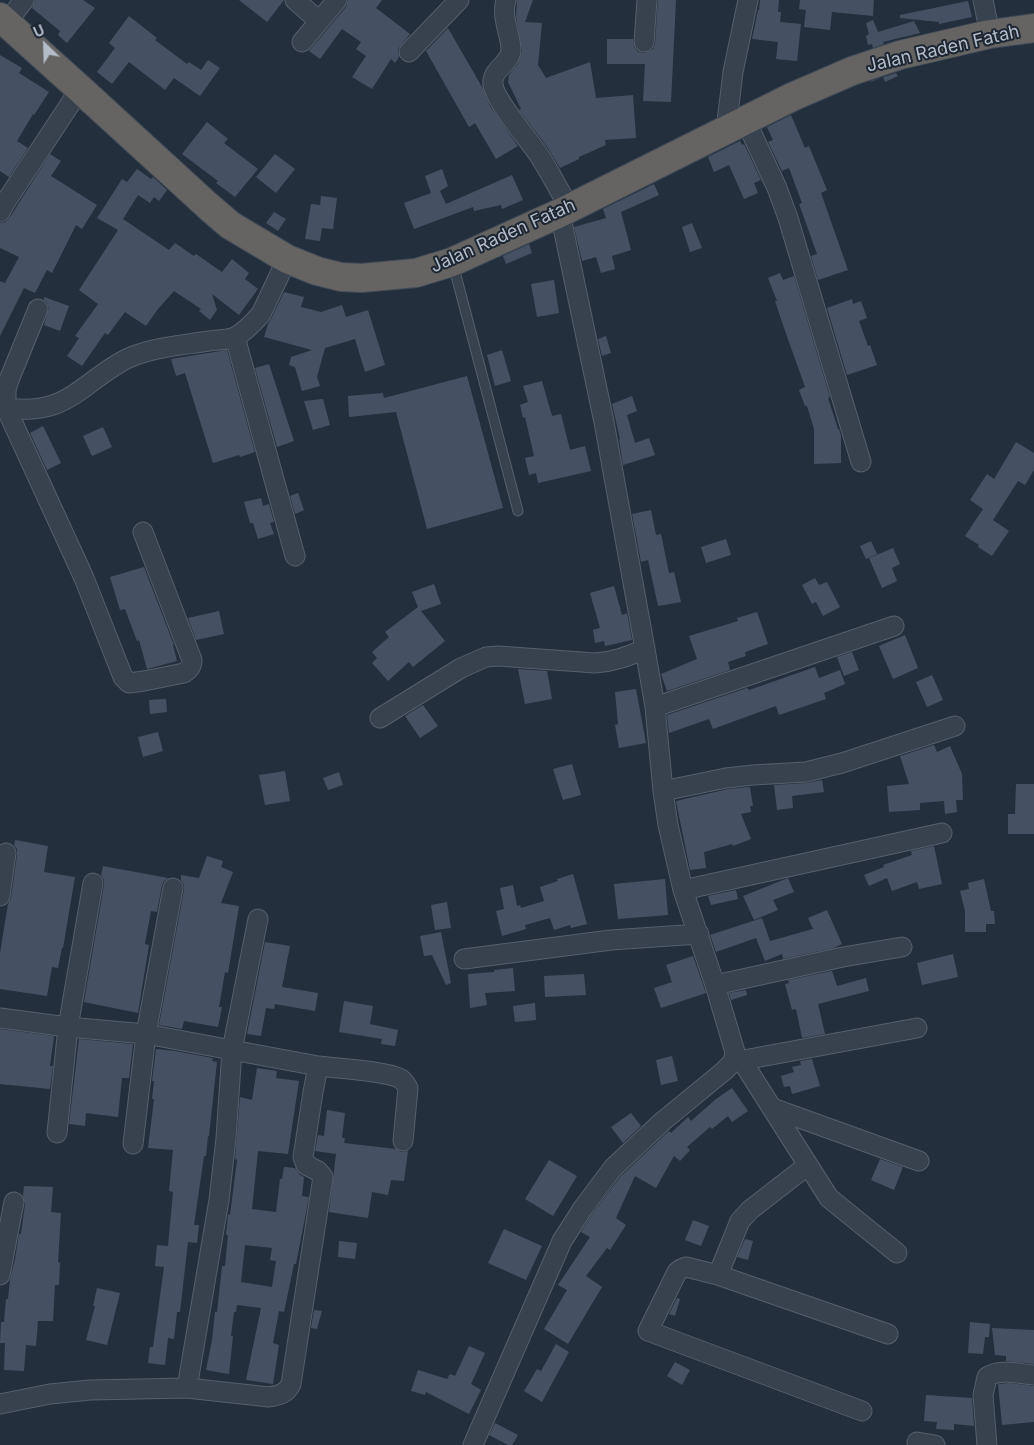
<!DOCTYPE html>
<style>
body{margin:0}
#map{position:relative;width:1034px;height:1445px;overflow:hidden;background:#242f3e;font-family:Inter,sans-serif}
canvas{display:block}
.north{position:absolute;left:20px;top:20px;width:50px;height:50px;-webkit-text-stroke:4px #1d2633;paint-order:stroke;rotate:336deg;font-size:14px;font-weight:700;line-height:20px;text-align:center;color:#b4bcc9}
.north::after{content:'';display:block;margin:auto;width:18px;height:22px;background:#b4bcc9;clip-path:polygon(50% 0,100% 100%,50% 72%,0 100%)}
</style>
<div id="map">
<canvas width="1034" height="1445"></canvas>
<div class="north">U</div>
</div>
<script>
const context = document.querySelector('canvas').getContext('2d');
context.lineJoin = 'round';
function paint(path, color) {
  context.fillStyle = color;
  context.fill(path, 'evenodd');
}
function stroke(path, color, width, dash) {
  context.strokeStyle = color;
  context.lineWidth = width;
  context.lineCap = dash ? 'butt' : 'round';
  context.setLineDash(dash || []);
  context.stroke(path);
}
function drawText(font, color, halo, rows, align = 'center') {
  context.font = font + ' Inter,sans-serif';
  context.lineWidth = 4;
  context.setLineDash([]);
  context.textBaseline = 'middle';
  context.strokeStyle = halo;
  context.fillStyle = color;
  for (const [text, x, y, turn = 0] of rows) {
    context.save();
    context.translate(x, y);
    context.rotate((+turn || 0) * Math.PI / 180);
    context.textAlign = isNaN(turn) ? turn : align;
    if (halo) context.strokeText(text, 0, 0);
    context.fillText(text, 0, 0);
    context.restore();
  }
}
paint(new Path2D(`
 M35,0H83L95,8L67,43L58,35L60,31L32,8Z
 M239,0H284L267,22Z
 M348,0H382L376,8L410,34L398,49L399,57L395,63L391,59L372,89L352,77L366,56L356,49L361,42L342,29L320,59L309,51L346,7Z
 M517,0H533L525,22L542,23L538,65L546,78L590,62L596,98L633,95L636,138L605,140L606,145L579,157V159L560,168L548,148L519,110L521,109L508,82L509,75L518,64L522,51L516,17Z
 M658,0H676L671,102L643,101L645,64H607V39H633L634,47L638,52L643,53L648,52L653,49L655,43Z
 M760,0H779L778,12H781L780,22L801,24L797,61L776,59L778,42L752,39L758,10H759Z
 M800,0H874L873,16L832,12L830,30L804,27L806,10L799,9Z
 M968,1L972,17L939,24V22L900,18V15Z
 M129,16L157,38L155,40L187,64L189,62L201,70L208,60L220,68L200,96L174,78L165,90L129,62L112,84L97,72L115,48L109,43Z
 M873,20L878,32L914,21L920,33L883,42L884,44L873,48L872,44L868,45L866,36L869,34L866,23Z
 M448,28L482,87L490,106L518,146L496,159L475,123L469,127L426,51Z
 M0,55L22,68L19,73L49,92L34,115L33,114L17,141L28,148L9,177L0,171Z
 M896,73L898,76L885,82L883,77L871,82V81Z
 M791,115L805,148L809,146L827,190L821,193L848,270L818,280L811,256L817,254L799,204L802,203L789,168L782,171L768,142L773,140L767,127Z
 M207,122L228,139L224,143L258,169L235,197L216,183L218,181L182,154Z
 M740,141L742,145L744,144L761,180L754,183L758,193L744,199L729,165L714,172L708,157Z
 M50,154L61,161L51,176L97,205L82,229L76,225L52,273L47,270L35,293L24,288L0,336V281L5,283L19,257L0,248V223L5,222L10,217Z
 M275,154L295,169L276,193L256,177Z
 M137,169L151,179L153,177L167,190L159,201L154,197L150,203L138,195L123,219L169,250L175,243L194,256L196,254L219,270L222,272L232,259L249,273L245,279L258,289L239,315L212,294L217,310L210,320L199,311L201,309L174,291L158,309L146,326L125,312L108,335L105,333L82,366L67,356L79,338L75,336L98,304L79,290L118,230L97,218L122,179L127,182Z
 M442,169L448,186L440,191L446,204L512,175L523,200L502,209L501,205L474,211L473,207L414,229L404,203L431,193L425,176Z
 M654,184L659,195L621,212L631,250L612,256L615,269L601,273L596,257L582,261L574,227L606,218L603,209Z
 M321,196L337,198L333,229L322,228L320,241L305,239L311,204L320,205Z
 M274,212L286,219L278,231L266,223Z
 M692,223L702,248L690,252L682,227Z
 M529,244L532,253L506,264L503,256Z
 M780,273L783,280L794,276L830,397L828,398L838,429H839L841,436V463L814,464V429L807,406H805L799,390L805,387L783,325L775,301H777L768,278Z
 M554,280L559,313L537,317L531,284Z
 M284,292L304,297L301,307L321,312L342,305L346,317L368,310L385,365L365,372L355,339L325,348L317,377L320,386L302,391L295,367L289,365L291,357L312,350L264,337L268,324L271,319Z
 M44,297L69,306L60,331L44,325L49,308L47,303L44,300Z
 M852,299L853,304L861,301L867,318L859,321L868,346L870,345L877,365L847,375L827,308Z
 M606,336L611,353L602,356L598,339Z
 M227,350L255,452L240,457L239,455L213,463L185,373L176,376L171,359Z
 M502,350L511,381L495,386L487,355Z
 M269,364L294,441L277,447L255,368Z
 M467,376L503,508L427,529L396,412L349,417L348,396L383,393L384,398Z
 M542,381L552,416L561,414L570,450L585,446L591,471L538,483L536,473L529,475L525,458L534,456L525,417L523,418L520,405L528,402L523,386Z
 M632,396L637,411L627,415L635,443L649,438L655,455L623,465L619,439H620L612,404Z
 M323,399L330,425L313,430L304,401Z
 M43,426L61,463L47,470L30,433Z
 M103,427L112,447L92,456L83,436Z
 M1016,442L1034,453V470L1025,485L1018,481L993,520L1009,531L992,556L978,547L979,545L965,536L983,509L970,500L987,474L994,479Z
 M298,493L304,510L295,514L290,496Z
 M261,498L263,506L269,504L274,522L270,523L274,534L258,539L253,523H250L244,502Z
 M651,510L656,535L661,534L669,573L674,572L681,602L658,606L648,560L641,562L632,514Z
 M726,539L731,555L706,563L701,547Z
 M871,541L877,554L866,559L860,546Z
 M893,548L900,564L892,568L897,581L882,588L869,558Z
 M144,567L174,645H173L177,661L147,669L139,640L137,641L125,609L120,610L110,577Z
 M815,578L819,585L827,582L840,607L823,616L816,602L812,604L802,585Z
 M434,584L441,604L421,611L445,641L413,667L409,662L388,681L372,663L377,658L372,652L389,637L385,632L418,607L412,592Z
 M614,586L622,615L627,613L632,640L605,646L604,641L595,643L593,630L600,628L590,593Z
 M219,611L224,634L196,640L188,618Z
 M757,612L768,644L745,652L746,656L728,662L730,670L667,691L661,674L697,659L689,636L738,621L737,618Z
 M905,635L918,668L893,679L879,646Z
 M852,652L859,670L844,676L837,657Z
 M815,667L819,678L840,670L845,684L824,693L826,699L779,715L776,706L713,729L709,719L669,733L667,715L747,688L749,690Z
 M518,669L547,671L552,699L525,704Z
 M932,675L943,700L927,707L916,682Z
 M636,689L646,743L619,748L615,725L618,724L615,692Z
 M166,699L167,712L150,714L149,700Z
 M423,705L438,726L420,738L405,716Z
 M158,732L163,751L143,757L138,737Z
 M934,745L937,752L950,746L962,774L963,800H956L957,812L945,814L944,801L920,803V810L889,812L887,786L909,784L900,756Z
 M572,764L581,795L563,800L553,769Z
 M285,771L290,801L265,805L259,775Z
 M339,772L343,785L328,790L323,778Z
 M822,780L824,792L792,796L793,808L777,810L774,785L807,783Z
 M1016,784H1034V834H1008V814H1015Z
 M750,787L753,806H750L751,812L741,814L751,839L733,846L732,844L704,852L706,868L690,870L676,801L728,789Z
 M15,840L48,846L44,872L75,877L63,948H62L58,968L52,967L47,996L0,989V953L8,904L11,898L17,855V849L14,845Z
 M934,846L942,884L919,889L917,882L892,891L887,878L869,886L864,875L884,867L883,865L912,855L911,851Z
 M207,856L223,861L221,867L233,872L221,903L239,906L228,973L225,972L219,1007H222L218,1027L184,1021L182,1029L159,1025L184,890V885L181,880V875L199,878Z
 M103,866L168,878L164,881L162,885L157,912L151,911L145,944L149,945L138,1013L84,1002L104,885V880L101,875Z
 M573,874L587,924L571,928L570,925L554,930L550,918L525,925L526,929L502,936L496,911L504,909L500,888L513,885L517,906L520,905L521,908L544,901L540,887L558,881L557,879Z
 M788,878L794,892L773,900L778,910L754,920L743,896Z
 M665,879L668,915L618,919L614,884Z
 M984,879L991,911H994L995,924H986V932H965V911L960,891L969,889L968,883Z
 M736,890L738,899L711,905L708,896Z
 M447,902L451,928L435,930L431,905Z
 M827,910L842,944L834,948L783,959L782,954L765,961L756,938L716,952L710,935L762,918L770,941L813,929L808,918Z
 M441,932L451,983L446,985L432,955L424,956L420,936Z
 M265,942L290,946L282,987L318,993L315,1011L275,1004L274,1009L266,1008L261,1036L247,1034Z
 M953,954L958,977L922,985L917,963Z
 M693,956L706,993L661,1008L654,988L672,982L666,965Z
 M513,968L515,991L485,993L487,1005L470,1008L468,974L494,972V970Z
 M832,971L837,986L866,978L869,991L818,1004L825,1034L802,1038L796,1009L792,1010L785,984L789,983L788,980Z
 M584,974L586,995L545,997L544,976Z
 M746,990L747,995L731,1000L729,993Z
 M344,1001L373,1006L370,1024L398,1030L395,1046L381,1044L382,1039L339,1032Z
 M535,1003L536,1020L515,1022L513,1006Z
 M0,1029L54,1036L50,1066H53L50,1089L0,1084Z
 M79,1039L133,1044L129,1078H122L118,1117L86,1113L85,1126L69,1124Z
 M156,1049L175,1051L213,1058L212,1061L217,1062L209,1136H208L206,1156H204L194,1225H199L197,1243L188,1242L180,1312H177L174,1339L168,1338L165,1365L148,1363L150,1347H153L164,1267L155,1266L157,1245L168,1246L173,1192L169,1191L173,1150L148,1148L154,1099H152L154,1081H152Z
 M672,1056L678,1081L661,1085L656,1060Z
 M812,1059L820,1086L792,1094L790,1086L784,1087L781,1076L794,1072L792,1067L801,1065L800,1061Z
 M257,1068L277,1071L276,1078L299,1081L288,1154L258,1151L252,1209L276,1212L280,1179H282L284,1167L295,1168L300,1175L304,1177L302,1196L309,1197L296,1264H294L284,1312L279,1311L273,1343L279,1345L273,1384L246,1380L261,1308L237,1305L236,1312H234L231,1336H233L229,1374L206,1370L212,1340L215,1312H217L222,1266H225L228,1235H226L228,1214L230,1215L237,1160L235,1159L240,1097L252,1100ZM245,1245L272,1248L270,1260L276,1261L272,1287L241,1282Z
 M732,1088L748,1111L732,1122L728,1116L712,1129L710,1127L687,1147L690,1150L680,1161L674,1156L656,1188L635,1176L616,1218L626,1225L610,1250L607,1248L586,1276L602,1287L568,1344L544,1329L567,1290L558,1285L590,1237L581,1232L592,1214L621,1176L669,1131L671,1133L688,1117L691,1121L716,1099Z
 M327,1110L345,1113L342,1138H345L344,1143L396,1149L401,1152L408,1151L404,1181L391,1180L388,1195L372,1192L368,1218L329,1212L336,1154L315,1151L318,1135L324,1136Z
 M631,1113L641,1126L623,1143L611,1127Z
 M880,1159L903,1167L894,1190L871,1180Z
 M549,1160L577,1176L553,1216L525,1199Z
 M24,1186L53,1187L51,1212L61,1213L58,1262L60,1263L59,1285H55L53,1321H38L36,1346L26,1345L24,1371L4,1370L5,1343H0L1,1322H4L6,1299H8L10,1279L15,1259L19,1234H21L25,1204L23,1196Z
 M693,1220L709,1226L701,1246L685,1240Z
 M504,1229L542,1246L526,1280L488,1263Z
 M745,1239L753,1241L748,1260L737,1257Z
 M339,1241L357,1243L355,1259L338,1257Z
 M97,1288L120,1293L107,1345L86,1340L95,1306H93Z
 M677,1298L680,1299L675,1316L669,1314Z
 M314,1310L322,1311L317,1329L311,1328Z
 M970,1322L990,1324L989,1337H985L983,1354L968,1353Z
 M992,1328L1034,1330V1364L1006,1361V1356L995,1355Z
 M556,1344L569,1352L542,1402L524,1391L537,1369L541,1371Z
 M469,1346L485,1353L471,1384L481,1390L469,1414L426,1392L425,1395L411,1391L418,1370L447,1379L450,1374L455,1376Z
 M675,1362L690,1370L682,1385L667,1376Z
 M1009,1383L1034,1386V1422L1002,1425L998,1384Z
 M926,1395L972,1398L974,1426L954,1424V1430L936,1429L937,1422L924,1421Z
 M495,1423L518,1435L512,1445H508L489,1435Z`), '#455162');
const service = new Path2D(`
 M453,264L518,511`);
const minor = new Path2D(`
 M295,0L319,21
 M506,0C501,17 510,32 511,49C511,65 491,68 493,85C495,100 528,139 539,155C550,172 559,191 570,208
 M983,0L990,34
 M7,22L24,0
 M302,42L337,0
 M644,42L647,0
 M409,52L459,0
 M746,121L777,188L788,218L861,462
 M726,130L733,72L748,0
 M0,212L5,203L80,89
 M38,309L9,380L6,390V408L84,578L123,677L129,683L144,681L184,673C189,669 192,667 192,660L143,532
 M235,337L295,556
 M0,407C18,410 35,411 53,405C82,395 102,369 131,357C155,347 183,345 209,341C217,340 228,340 235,337C245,332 254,322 261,314L287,259
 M655,707L894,626
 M380,718L461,668L486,657L498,656L595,663C614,662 628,656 645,649
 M663,791L726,778L753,775L806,772L842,763L955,726
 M683,890L942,833
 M0,896L6,853
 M464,959L611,940L699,934
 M715,985L843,957L902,947
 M0,1018L68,1027L146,1034L318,1066L313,1092L303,1157L306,1165L318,1171L323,1177L291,1384C286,1394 280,1395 269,1397L187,1388L90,1390L50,1394L0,1404
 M742,1061L829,1198L897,1253
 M733,1062L917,1028
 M318,1066C335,1068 389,1071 401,1079C404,1081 406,1085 408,1088L403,1141
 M772,1108L919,1161
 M57,1133L68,1027L93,883
 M133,1144L146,1034L173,888
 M0,1275L14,1202
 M718,1275L740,1221L750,1210L808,1165
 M187,1388L219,1200L226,1138L232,1050L258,919
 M862,1411L648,1331L677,1272L681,1269L686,1267L718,1275L888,1334
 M917,1442L935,1445
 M473,1445L562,1241L583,1208L613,1168L663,1121L724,1071L733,1062L735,1052L715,985L683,890L668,825L663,791L655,707L645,649L604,422L560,213
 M987,1445L983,1395L987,1377C999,1368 1020,1374 1034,1375`);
const trunk = new Path2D(`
 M0,17L80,89L209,207L230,225L287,259L317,271L341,277L362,278L416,273L452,262L560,213L792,97L852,71L900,55L990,34L1034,28`);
stroke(service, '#565f6c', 11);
stroke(minor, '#565f6c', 21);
stroke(trunk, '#434c59', 30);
stroke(service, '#38414e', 9);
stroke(minor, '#38414e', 19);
stroke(trunk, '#656462', 28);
drawText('18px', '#b4bcc9', '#1d2633', [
 ["Jalan Raden Fatah",943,49,-13],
 ["Jalan Raden Fatah",503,236,-24]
]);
</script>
